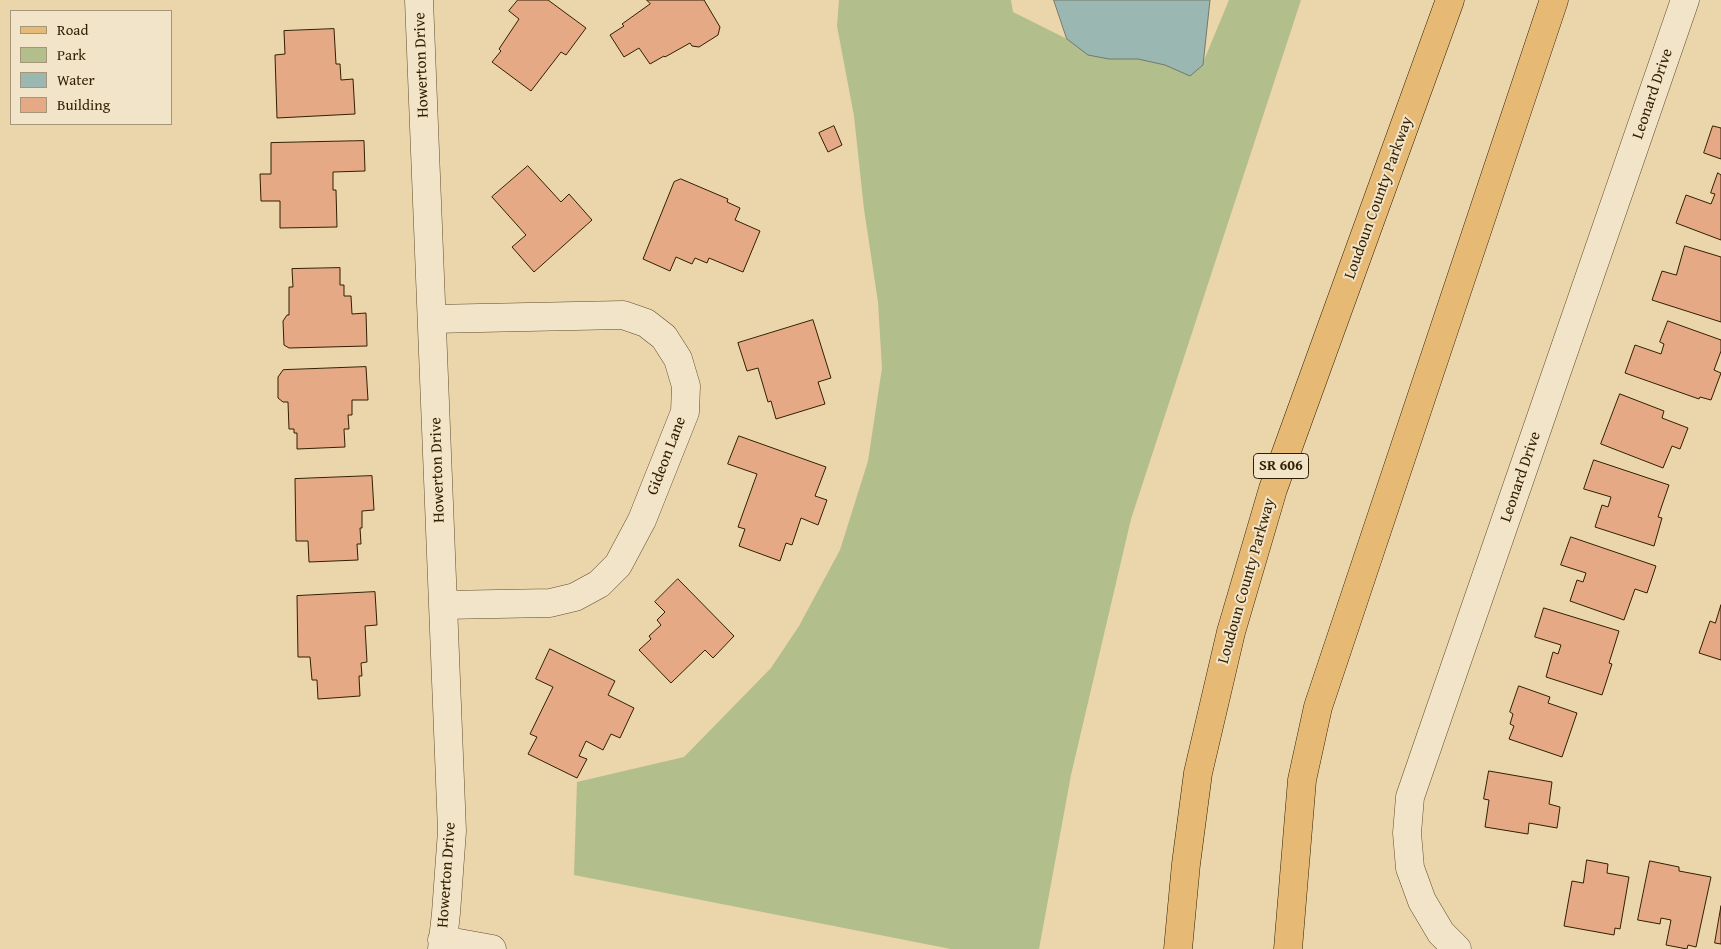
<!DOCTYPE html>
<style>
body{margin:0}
#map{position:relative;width:1721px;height:949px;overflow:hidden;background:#ebd5aa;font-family:"Gentium Book Plus",serif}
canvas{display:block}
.legend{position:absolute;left:10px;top:10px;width:162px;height:115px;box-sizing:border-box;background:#f2e4c8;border:1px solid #a59579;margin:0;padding:6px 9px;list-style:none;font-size:15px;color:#321f02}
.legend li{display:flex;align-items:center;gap:10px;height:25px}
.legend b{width:25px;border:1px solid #a59579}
</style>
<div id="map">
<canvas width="1721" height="949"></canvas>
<ul class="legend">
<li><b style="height:6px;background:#e6ba75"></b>Road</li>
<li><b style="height:14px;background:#b2be8c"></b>Park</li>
<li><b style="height:14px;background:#9bb7b1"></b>Water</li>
<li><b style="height:14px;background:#e5a985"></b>Building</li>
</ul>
</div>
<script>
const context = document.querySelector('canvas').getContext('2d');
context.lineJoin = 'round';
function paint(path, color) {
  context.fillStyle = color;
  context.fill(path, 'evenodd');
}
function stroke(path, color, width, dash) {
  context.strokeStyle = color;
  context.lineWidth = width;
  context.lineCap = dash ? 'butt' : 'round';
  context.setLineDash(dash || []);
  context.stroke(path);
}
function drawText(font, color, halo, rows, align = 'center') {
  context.font = font + ' "Gentium Book Plus",serif';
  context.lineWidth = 4;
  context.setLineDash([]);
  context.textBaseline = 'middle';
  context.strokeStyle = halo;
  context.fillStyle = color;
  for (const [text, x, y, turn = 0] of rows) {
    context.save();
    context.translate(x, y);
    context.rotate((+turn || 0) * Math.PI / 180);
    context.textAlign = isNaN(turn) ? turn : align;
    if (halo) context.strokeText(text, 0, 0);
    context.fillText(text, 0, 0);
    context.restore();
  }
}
paint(new Path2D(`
 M839,0H1011L1013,12L1067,39L1202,65L1229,0H1301L1131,519L1071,775L1039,949H951L574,875L577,782L684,757L771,668L799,626L840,550L868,461L882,368L878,302L864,209L854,116L837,26Z`), '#b2be8c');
const water = new Path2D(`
 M1054,0H1210L1203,65L1190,76L1165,65L1138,59H1109L1088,55L1067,39Z`);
paint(water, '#9bb7b1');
stroke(water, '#717a6b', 1);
const building = new Path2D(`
 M518,0H548L586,28L566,55L561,52L531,91L492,62L501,51L499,49L519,19L509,11Z
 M647,0H704L720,27L718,35L699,47L692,46L690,43L665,57L664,56L650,64L639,48L624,57L610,35L624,26L622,24L650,4Z
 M334,29L336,64H340L341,80L353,79L355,114L277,118L275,55L285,54L284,31Z
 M834,126L842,145L828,152L819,133Z
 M1713,126L1721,128V159L1704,153Z
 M364,141L365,171L333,172V190H336L337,227L280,228V201H261L260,174H271V143Z
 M528,166L561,202L569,194L592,220L534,272L512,247L526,235L492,197Z
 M1718,173L1721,175V240L1676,223L1686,195L1711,204L1715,194L1711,193Z
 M681,179L728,199L727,202L740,208L735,220L760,231L743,272L709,258L707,263L695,258L692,264L676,257L670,271L643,259L674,182Z
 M1685,246L1721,257V322L1652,300L1662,271L1676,275Z
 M340,268V285H344V296H351L352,314L366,313L367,346L289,348L284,345L283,321L287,315H289V287H293L292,269Z
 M813,320L831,378L818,382L825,404L776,419L771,401L768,402L758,368L747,371L738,343Z
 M1668,321L1721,340V351L1714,370L1721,373L1711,400L1700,397L1699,399L1625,373L1635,345L1661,354L1664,344L1660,342Z
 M366,367L368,400H352V415H348L349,429H344L345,447L297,449V433H294V429H289L288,402H283L278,398V377L283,370Z
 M1620,394L1664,411L1662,418L1688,428L1680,449L1672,446L1663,468L1601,444Z
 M739,436L826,467L815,496L827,500L818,525L801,518L792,545L786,543L780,561L739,546L745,529L738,527L757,474L728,464Z
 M1594,460L1669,485L1658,517L1662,518L1654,546L1595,527L1602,505L1608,507L1611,497L1584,489Z
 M372,476L374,510L362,511V528H360L361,544H357L358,560L309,562L308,541H296L295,479Z
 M1571,537L1656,566L1647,593L1635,589L1624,620L1570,601L1577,580L1583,582L1586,573L1561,565Z
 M678,579L734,636L713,658L705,650L671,683L639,650L651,639L649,636L661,625L657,620L665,612L655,602Z
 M375,592L377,625L365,626L367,662L361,663L362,676H359L360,696L318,699L317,680H312L310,657H298L297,596Z
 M1721,605V660L1699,653L1710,621L1715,623Z
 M1544,608L1619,631L1609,663L1612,664L1602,695L1546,677L1553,652L1558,654L1561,645L1535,637Z
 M550,649L615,681L608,695L634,708L620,738L611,734L603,750L586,741L579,756L587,759L577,778L528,754L537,737L530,734L553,687L536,679Z
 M1519,686L1550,697L1548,703L1577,713L1562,757L1509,739L1514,726L1510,724L1513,714L1510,712Z
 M1489,771L1552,782L1549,804L1560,807L1557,828L1529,823L1528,834L1485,827L1489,800L1484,799Z
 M1587,860L1608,864L1607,873L1629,877L1620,929L1615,928L1614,935L1564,926L1572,881L1583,883Z
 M1650,861L1679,867V871L1711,877L1696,947L1688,945L1687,949L1666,945L1671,920L1661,918L1660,924L1638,920Z
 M1721,906V944L1715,943Z`);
paint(building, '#e5a985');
stroke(building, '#321f02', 1);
const minor = new Path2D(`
 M419,0L452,831L446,913L442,949
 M432,319L623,315L646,323L664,337L678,359L686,386L685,412L642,520L618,565L599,584L575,597L550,603L444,605
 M442,940L492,949
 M1457,949L1441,933L1422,901L1410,868L1407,833L1410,797L1685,0`);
const primary = new Path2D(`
 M1178,949L1186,864L1198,773L1231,632L1273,489L1450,0
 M1288,949L1302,780L1318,707L1554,0`);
stroke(minor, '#604c2c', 29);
stroke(primary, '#321f02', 29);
stroke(minor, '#f2e4c8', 28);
stroke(primary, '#e6ba75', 28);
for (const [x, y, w] of [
 [1281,466,55]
]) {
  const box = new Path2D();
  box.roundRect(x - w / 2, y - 12.5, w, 25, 4);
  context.fillStyle = '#f2e4c8';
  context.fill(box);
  stroke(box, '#321f02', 1);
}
drawText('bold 15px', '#321f02', null, [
 ["SR 606",1281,466]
]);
drawText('16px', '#321f02', '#f2e4c8', [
 ["Howerton Drive",422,65,-92],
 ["Leonard Drive",1653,94,-71],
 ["Loudoun County Parkway",1379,198,-70],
 ["Gideon Lane",667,456,-69],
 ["Howerton Drive",438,470,-92],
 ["Leonard Drive",1521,477,-71],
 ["Loudoun County Parkway",1247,581,-74],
 ["Howerton Drive",447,875,-86]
]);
</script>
